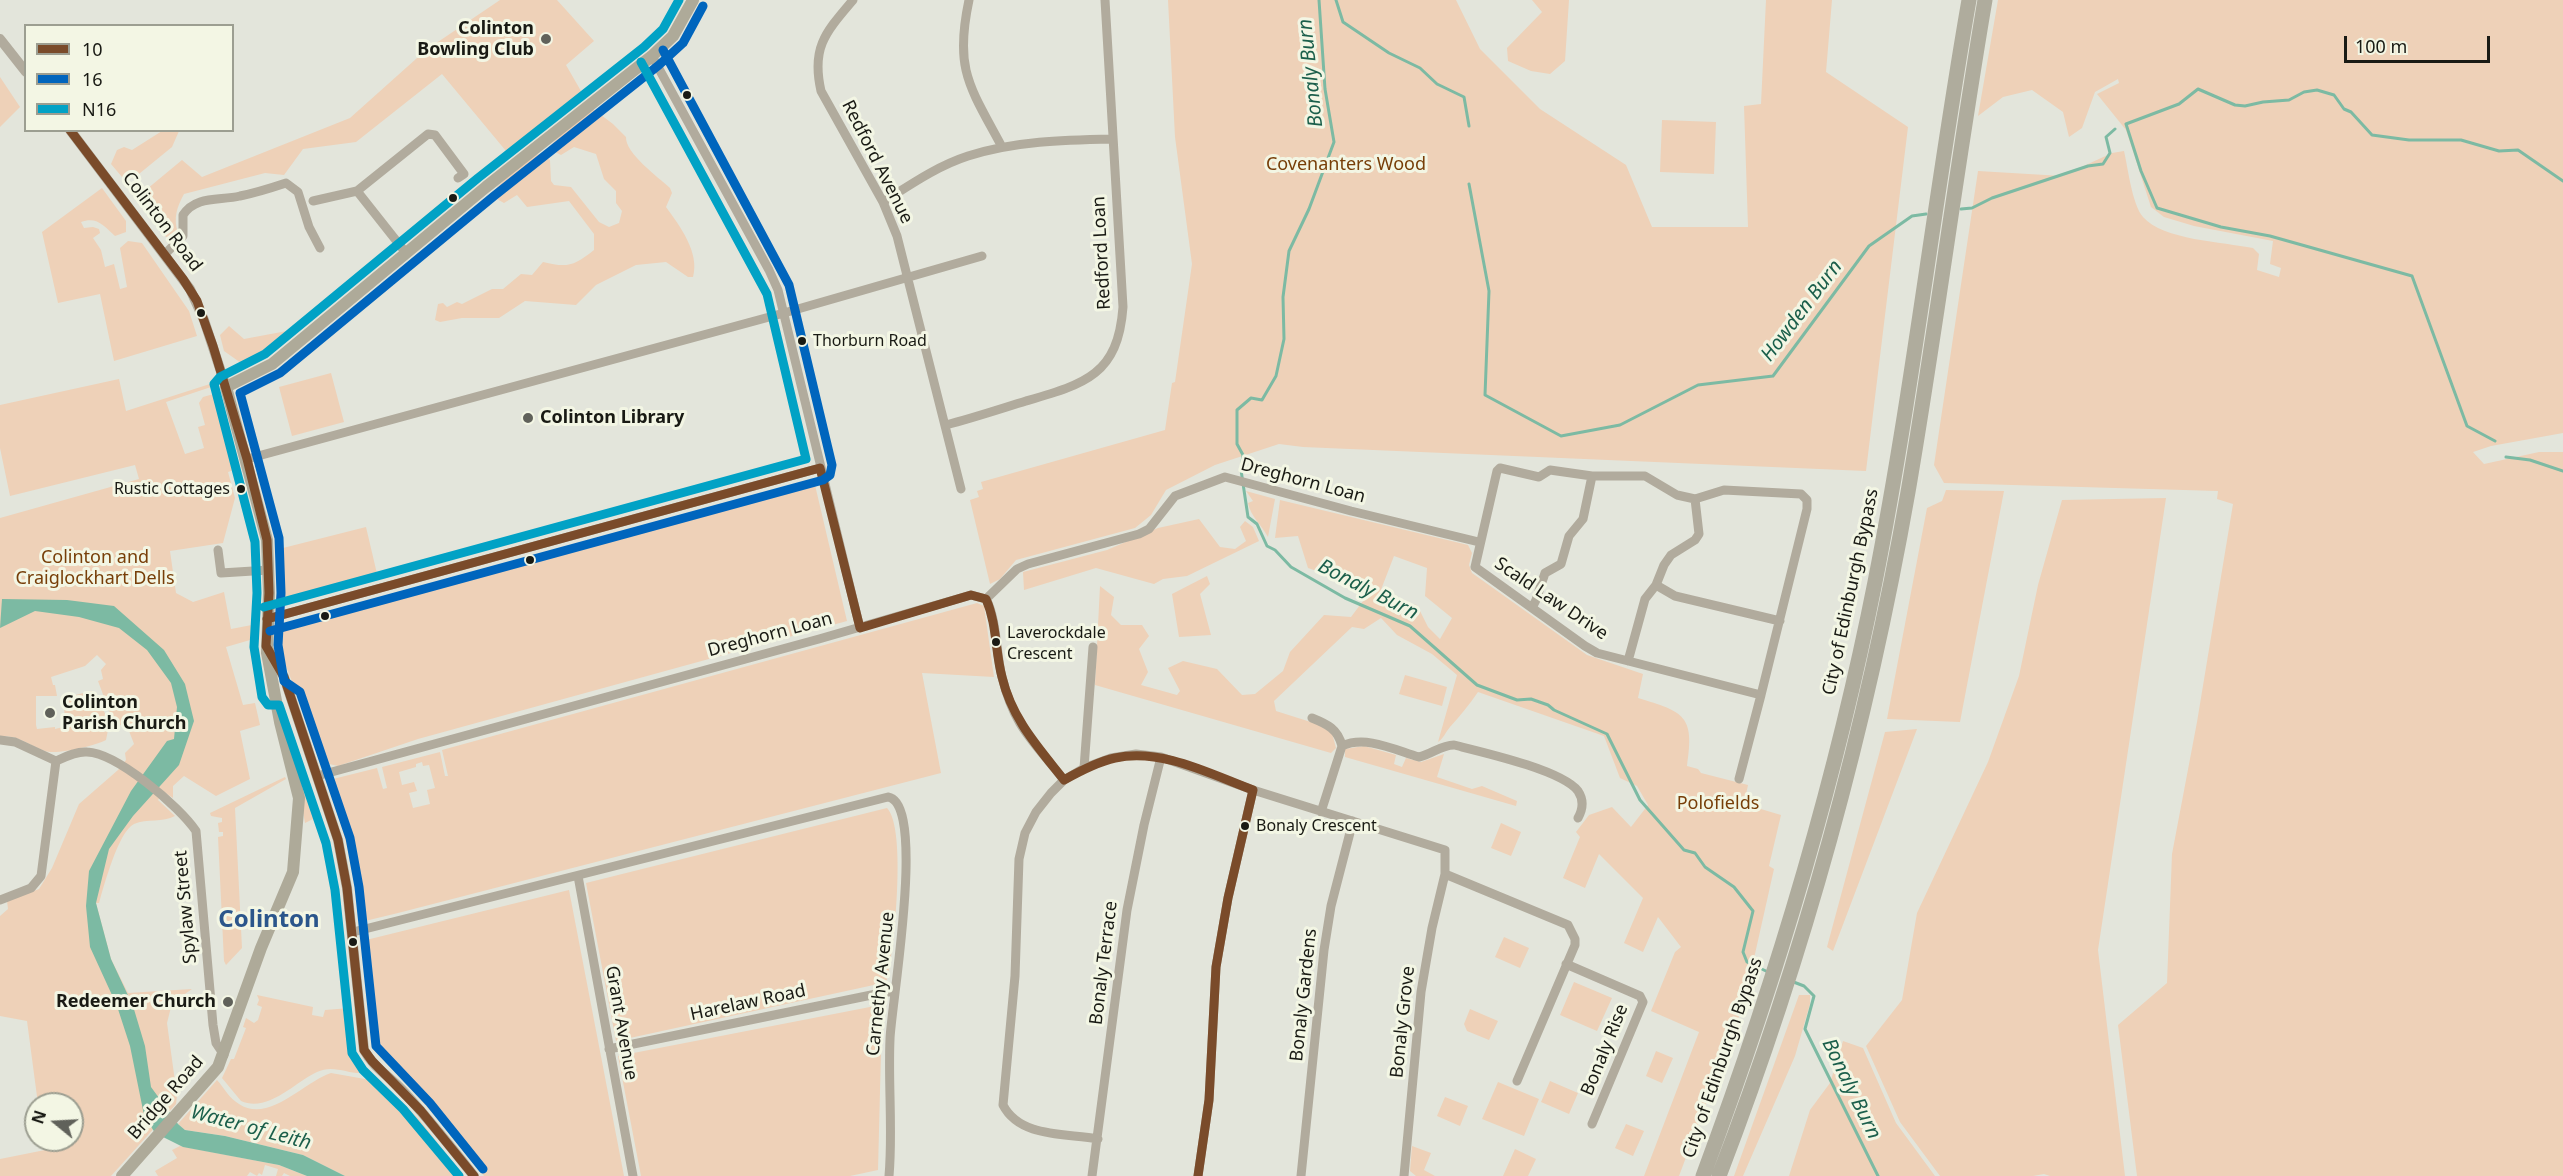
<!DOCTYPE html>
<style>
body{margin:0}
#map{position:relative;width:2563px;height:1176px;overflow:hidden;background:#e3e5db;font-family:"Noto Sans",sans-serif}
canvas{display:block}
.legend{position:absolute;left:24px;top:24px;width:210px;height:108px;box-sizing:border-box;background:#f3f6e4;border:2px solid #9c9e91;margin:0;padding:8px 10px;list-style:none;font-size:18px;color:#191a14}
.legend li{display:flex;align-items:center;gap:12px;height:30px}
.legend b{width:30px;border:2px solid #9c9e91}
.north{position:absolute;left:24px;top:1092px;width:60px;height:60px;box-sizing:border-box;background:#f3f6e4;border:2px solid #9c9e91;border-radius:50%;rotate:288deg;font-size:16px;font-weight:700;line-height:24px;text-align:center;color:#191a14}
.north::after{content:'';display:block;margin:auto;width:21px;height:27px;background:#60615a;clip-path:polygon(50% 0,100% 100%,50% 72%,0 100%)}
.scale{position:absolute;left:2344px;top:36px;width:146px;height:27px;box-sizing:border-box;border:3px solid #191a14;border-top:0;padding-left:8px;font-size:18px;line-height:21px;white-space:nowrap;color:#191a14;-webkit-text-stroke:4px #f3f6e4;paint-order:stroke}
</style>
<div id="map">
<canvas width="2563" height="1176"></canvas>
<ul class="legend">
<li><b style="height:8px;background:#7a4b2a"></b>10</li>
<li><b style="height:8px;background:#0065bd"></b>16</li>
<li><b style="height:8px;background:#01a2c5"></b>N16</li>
</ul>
<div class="north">N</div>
<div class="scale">100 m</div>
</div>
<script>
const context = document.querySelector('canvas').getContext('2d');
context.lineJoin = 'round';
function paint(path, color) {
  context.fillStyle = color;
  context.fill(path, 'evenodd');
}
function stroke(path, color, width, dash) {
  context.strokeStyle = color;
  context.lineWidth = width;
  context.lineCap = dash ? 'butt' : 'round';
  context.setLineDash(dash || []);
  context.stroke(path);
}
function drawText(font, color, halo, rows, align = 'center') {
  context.font = font + ' "Noto Sans",sans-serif';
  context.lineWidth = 6;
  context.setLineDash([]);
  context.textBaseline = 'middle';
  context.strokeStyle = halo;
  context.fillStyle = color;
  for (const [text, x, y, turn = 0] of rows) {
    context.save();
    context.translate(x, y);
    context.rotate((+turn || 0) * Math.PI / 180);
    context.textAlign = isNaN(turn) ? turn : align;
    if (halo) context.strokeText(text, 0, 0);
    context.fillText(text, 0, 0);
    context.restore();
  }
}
paint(new Path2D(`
 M500,0H557L594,41L566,65L585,98L511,157L442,74L356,142L303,149L284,175L265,173L184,194C177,207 173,218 178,233L168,238L165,236L139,203L141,194L182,160L202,177L350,118L426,50Z
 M1168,0H1456L1480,49L1540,109L1626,165L1652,227H1748L1744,106L1761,104L1766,0H1832L1826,72L1908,127L1866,471L1303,447L1279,444L1215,465L1166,490L1151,515L1135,528L1016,560L1000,579L990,584L970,500L979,497L977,491L983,489L981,482L1165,430L1172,383L1175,382L1192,264L1175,137Z
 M1532,0H1569L1565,61L1550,74L1531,71L1508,61L1507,48L1542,12Z
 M1998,0H2563V433L2491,446L2473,452L2484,464L2539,452H2563V1176H2137L2118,1025L2167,983L2172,854L2197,722L2233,504L2217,499L2218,491L1944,483L1934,465L1978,171L2062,176L2112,153L2124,151C2128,168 2132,204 2143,217C2163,240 2223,242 2253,248L2259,254L2257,270L2279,277L2281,268L2270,264L2273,241L2194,226L2164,217L2151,207L2126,130L2097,94L2119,83L2118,79L2095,92L2082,128L2069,137L2063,112L2032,90L2003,97L1978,116Z
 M0,77L20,107L0,127Z
 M593,109L613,124L626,137C625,153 658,177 670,188L672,193L666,207C680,226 700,253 693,277H688L666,262L636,265L596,285L576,305L525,301L499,318H462L440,322L435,320L438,304L443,303L447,307L457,302L462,304L492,289H503L521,274L532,275L543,262C567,268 574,266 594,250V234L569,201L527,207L517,195L504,203L495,198L497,187L529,156L540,154L550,160L551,181L554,185L571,187L599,222L609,227L619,223L622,211L616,203V191L604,179L596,154L574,147L561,155L551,150V145L566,129Z
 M1662,120L1716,122L1714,174L1660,172Z
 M162,131H179L172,147L134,178L122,177L111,164L117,150L124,147L132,150Z
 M102,188L126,221V232L115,236C104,226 97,216 81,222L84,228L93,227L99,229L100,233L93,238L101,250L105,267L114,264L120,289L127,287L120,248L128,241L142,243L189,311L197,336L114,361L100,294L58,303L42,232Z
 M229,326L244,339L292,330L294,333L258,360L241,363L224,351L220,335Z
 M331,373L344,422L292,436L279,387Z
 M119,379L126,411L213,383L214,386L166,402L185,454L204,448L198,427L205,425L199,403L203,397L217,393L240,468L228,472L235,498L223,543L170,551L176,593L193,602L224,592L231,629L257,624V638L226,647L243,705L255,703L260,725L240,731L250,779L216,796L184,776L173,786V798L164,792L158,800L175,816C163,823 147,818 134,824C118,832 104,886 99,903H96L111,959L128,993L192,989L172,1003L167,1023L177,1096L176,1104L111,1176H0V1159L55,1148L53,1140H72V1104H38L27,1021L0,1016V916L8,909L7,901L39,889L52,868L79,804L118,770L126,760L125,753L134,744L126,723L115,727L114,724L98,681L103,679L101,670L106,664L97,655L85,666L51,677L53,685H55L57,696H36V725L37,729L55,727V729L67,726V723L65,722L64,705L66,704L67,697L92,691L93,695L99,697L109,725L106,740C94,746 57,755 45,751C28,745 19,735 0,736V518L139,479L135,465L10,496L0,448V405Z
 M810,483L815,485L847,621L418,739L338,766L325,763L322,758L284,661L278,640L284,629Z
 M1946,490L2004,491L1960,722L1887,719L1927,508L1942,501Z
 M1246,491L1275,499L1268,537C1261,524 1251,517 1248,503L1253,501Z
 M2166,498L2098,950L2125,1176H2050L2044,1174L2033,1176H1940L1900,1122L1866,1046L1902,1000L1917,913L1988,762L2019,676L2038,585L2062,500Z
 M1280,500L1468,545L1472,553L1469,565L1472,573L1587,655L1643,674L1638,698C1684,712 1695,715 1687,766L1698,769L1701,773L1748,785L1744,804L1781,815L1769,866L1774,869L1744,1003L1679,1176H1644L1699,1032L1651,1011L1675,952L1681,947L1658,917L1643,952L1624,943L1643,898L1599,854L1585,888L1563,878L1580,837L1576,832L1589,815L1612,807L1631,827L1648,805L1637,786L1620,778L1604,736L1478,692C1469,705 1460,716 1450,727C1445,733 1444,738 1438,742L1457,675L1432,654L1397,635L1381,618L1364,629L1352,627L1274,701L1276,711L1317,724L1332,733L1336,748L1331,753L1095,685L1100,586L1114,597L1111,615L1121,625H1142L1149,636L1139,649L1148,672L1141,685L1177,695L1180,691L1168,668L1183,661L1217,669L1242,695L1255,694L1283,671L1290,652L1324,615L1351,617L1363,601L1357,585L1308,568L1298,536L1275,538ZM1394,556L1427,568L1425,596L1452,618L1440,639L1428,627L1417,605L1377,600Z
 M1199,519L1220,547L1235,549L1246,541L1240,527L1245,521L1253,527L1259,541L1187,576L1163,579L1154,584L1096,568L1024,590L1023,572L1107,550L1158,528Z
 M366,527L378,578L291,602L283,598L279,549Z
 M1207,576L1210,584L1200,594L1211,635L1179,637L1172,594Z
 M977,603L984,606L994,677L922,673L941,773L398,913L365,921L360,918L352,865L329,780L377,768L383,789L387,788L382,767L440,752L445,776H448L442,750ZM422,762L423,766L429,765L435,788L427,790L430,804L413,808L409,793L417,791L414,782L402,785L399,772L416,767V764Z
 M1405,675L1447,687L1442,706L1399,694Z
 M1917,729L1833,951L1827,947L1885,732Z
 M1364,746L1396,755L1394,764L1402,767L1406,758L1421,762L1444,754L1437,777L1472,789L1482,786L1517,801L1516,806L1345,757V749Z
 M292,749L304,770L302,771L304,775L306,774L323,823L320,824L319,821L314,822L313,819L305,823Z
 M285,777L286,779L235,808L242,948L226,965L224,961L218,837L223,836V832H219L218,823L222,822V818L211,816L210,813Z
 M887,808C907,828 894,951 887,980L883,983L616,1041L586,883Z
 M1501,823L1521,832L1511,856L1491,848Z
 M569,890L624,1176H484L452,1135L376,1050L362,941Z
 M1504,937L1529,948L1520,968L1495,957Z
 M1574,982L1612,998L1597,1031L1560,1015Z
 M257,995L313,1007L312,1015L323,1017L325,1010L350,1008L354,1061L368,1072C352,1077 335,1063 317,1072C295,1082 268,1113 241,1101L222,1078L231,1059H234L246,1028L243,1027L246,1018L254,1023L258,1020L262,1007L257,1005L259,1000Z
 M1799,995H1810V1004L1795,1056L1743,1176H1734Z
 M875,1006L882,1013L878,1170L850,1176H641L618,1056Z
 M1470,1009L1498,1021L1489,1040L1467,1031L1464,1024Z
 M1843,1041L1863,1048L1896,1123L1935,1176H1789L1810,1110L1830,1083Z
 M1656,1051L1673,1058L1662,1083L1646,1076Z
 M331,1073L365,1079L375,1077L418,1118L464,1176H345L303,1155L225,1136L185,1130L178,1124L217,1080C225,1089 229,1098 239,1104C269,1124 305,1081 331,1073Z
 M1550,1081L1578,1093L1569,1114L1541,1102Z
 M1498,1082L1539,1099L1524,1136L1482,1119Z
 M1445,1097L1468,1106L1460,1126L1437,1116Z
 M1626,1124L1644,1131L1633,1156L1615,1148Z
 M180,1146L279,1165L307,1176H290L284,1173L282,1176H276L278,1169L265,1165L262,1175L259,1173L257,1176L250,1172L247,1176H158L155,1171L177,1158L172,1150Z
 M1412,1146L1431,1153L1424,1170L1435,1176H1416L1410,1171Z
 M1515,1149L1536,1159L1528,1176H1503Z`), '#eed1b8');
paint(new Path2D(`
 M2,599L67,600L114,606L164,650L185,684L194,721L179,765L133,816L109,849L96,903L111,959L133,1006L145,1046L151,1087L178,1124L185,1130L225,1136L303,1155L345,1176H307L279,1165L183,1147L155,1133L144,1115L130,1046L117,1006L90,947L86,906L89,871L131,791L167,741L174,739L177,707L171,683L147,650L119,628L79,617L35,611L0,628Z`), '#7cbaa3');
stroke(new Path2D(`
 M1319,0L1325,89L1334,142L1309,209L1289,251L1283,297L1284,339L1276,376L1262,400L1251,398L1237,410V444L1243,455L1241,470L1248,517L1257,524L1267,546L1275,550L1291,567L1345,598L1410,626L1477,685L1517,700L1531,699L1548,705L1554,710L1607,734L1640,800L1684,850L1695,853L1705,867L1734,887L1753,911L1743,952L1747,962L1768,972
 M1336,0L1343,22L1389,53L1420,68L1437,84L1464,97L1469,126
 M1469,184L1489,291L1485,395L1561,436L1620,425L1698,385L1773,376L1869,246L1912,216L1926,214
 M1961,209L1972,208L1992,198L2088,166L2103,164L2110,153L2106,137L2115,129
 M2495,441L2467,426L2412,276L2270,236L2221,227L2157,208L2141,171L2126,124L2179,104L2198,89L2235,105L2245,106L2263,102L2289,100L2304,92L2317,90L2334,95L2344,109L2351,112L2372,135L2409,140H2461L2499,151L2518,150L2563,181
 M2506,457L2530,460L2563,471
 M1791,981L1804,986L1814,996L1805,1029L1878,1176`), '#7cbaa3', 3);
stroke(new Path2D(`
 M853,0C826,32 811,47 821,91L883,202L897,236L961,489
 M969,0C954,70 970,87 1002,147
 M652,56L769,270L778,290L860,628
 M357,191L406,253
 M313,201L357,191L428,134L435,135L464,174L458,178
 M883,202C910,185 937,166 968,156C1015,141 1063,140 1113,139
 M165,254L183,236V215C196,195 220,201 240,196C255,193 271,188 286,183L298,192L309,227L320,248
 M946,425C973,418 1000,409 1026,401C1085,384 1118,375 1123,307L1105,0
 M247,459L784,313L982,256
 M218,550L221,573L269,570
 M1656,585L1675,596L1780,621
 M986,599L1017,569L1028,564L1139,534L1149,529L1175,496L1225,477L1351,511L1479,542
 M986,599C997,619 996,654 1002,677C1015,729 1033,740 1064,780
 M1532,608L1536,600L1545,573L1561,564L1569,536L1583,519L1592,476
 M267,619L820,468
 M1628,661L1645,599L1656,585L1664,565L1671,555L1695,540L1699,534L1695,499
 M1312,718C1327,724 1338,729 1342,746
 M0,740L15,742L56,761C65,757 77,751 87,752C117,753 179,806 196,831L213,1025L216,1043L224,1055
 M1084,768L1093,647
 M317,776L819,639L971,595L986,599
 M1739,779L1761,695L1597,653L1585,646L1475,567L1497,471L1500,468L1539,477L1550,470L1592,476H1645L1677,495L1695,499L1724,490L1801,494L1807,500V509L1761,695
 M1321,812L1342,746C1366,735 1395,750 1419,757C1432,754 1441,745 1454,745C1482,752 1562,770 1578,791C1584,800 1583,809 1578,818
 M1445,874L1568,925L1575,939V945L1517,1081
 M578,876L633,1176
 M0,900L31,888L41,876L56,761
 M353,932L888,797C927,803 891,1006 890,1039C888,1085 893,1131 889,1176
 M1566,964L1640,996L1643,1002L1592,1124
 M609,1049L886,992H894
 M1098,1139C1066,1133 1020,1138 1003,1105L1015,976L1019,859L1025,833L1036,812L1051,793L1064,780L1084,768L1111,758L1136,754L1161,757L1253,790L1445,850V874L1432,928L1421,992L1404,1176
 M1092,1176L1127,910L1144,825L1161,757
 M1198,1176L1209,1100L1216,967L1228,898L1253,790
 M1301,1176L1324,950L1331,906L1353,821`), '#b1ab9d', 9);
stroke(new Path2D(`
 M0,39L26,72
 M70,130L190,289L204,320L226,387
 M268,648L284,677L338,840L347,888L364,1050C373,1067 389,1076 402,1090C428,1118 451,1147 474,1176`), '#b1ab9d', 10);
stroke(new Path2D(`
 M122,1176L218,1067L261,948L293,872L299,798L280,722L267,653L269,593L267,540L226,387L272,364L486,187L652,56L673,36L693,0`), '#aeaa99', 12);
stroke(new Path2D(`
 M1703,1176C1775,983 1835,784 1875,582C1913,389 1935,194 1969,0
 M1719,1176C1804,955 1867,725 1908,492C1936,329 1957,164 1985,0`), '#afac9d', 15);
stroke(new Path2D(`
 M70,130L183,279L197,301L213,346L247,459L267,540L269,593L266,646L284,677L338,840L347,888L364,1050L372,1061L421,1111L474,1176
 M267,619L820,468L860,628L971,595L986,599C997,624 995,651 1002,677C1012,719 1038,747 1064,780C1080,771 1097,762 1115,758C1162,748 1210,774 1253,790
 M1198,1176L1209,1100L1216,967L1228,898L1253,790`), '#7a4b2a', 9);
stroke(new Path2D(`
 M270,631L823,480L830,475L832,465L789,285L663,50
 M483,1169L430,1103L376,1046L359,887L350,838L300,692L284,681L278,645L281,593L279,538L240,393L280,373L494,196L659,65L683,43L703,6`), '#0065bd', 9);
stroke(new Path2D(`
 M264,607L806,459L767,294L641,62
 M459,1176L403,1109L363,1070L352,1053L335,890L326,843L279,705H268L262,697L254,647L257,593L255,542L214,384L220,377L265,354L478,178L644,47L663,29L679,0`), '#01a2c5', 9);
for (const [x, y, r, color] of [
 [546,39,6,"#60615a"],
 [687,95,5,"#191a14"],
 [453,198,5,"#191a14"],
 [201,313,5,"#191a14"],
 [802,341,5,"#191a14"],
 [528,418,6,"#60615a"],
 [241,489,5,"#191a14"],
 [530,560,5,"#191a14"],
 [325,616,5,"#191a14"],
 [996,642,5,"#191a14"],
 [50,713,6,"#60615a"],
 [1245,826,5,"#191a14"],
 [353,942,5,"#191a14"],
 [228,1002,6,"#60615a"]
]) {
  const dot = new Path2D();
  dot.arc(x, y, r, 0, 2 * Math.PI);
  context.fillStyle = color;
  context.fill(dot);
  stroke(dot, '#f3f6e4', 2);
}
drawText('16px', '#191a14', '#f3f6e4', [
 ["Thorburn Road",813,341],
 ["Rustic Cottages",230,489,"right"],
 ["Laverockdale",1007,633],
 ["Crescent",1007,654],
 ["Bonaly Crescent",1256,826]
], 'left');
drawText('bold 18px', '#191a14', '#f3f6e4', [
 ["Colinton",534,29],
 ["Bowling Club",534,50],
 ["Colinton Library",540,418,"left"],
 ["Colinton",62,703,"left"],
 ["Parish Church",62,724,"left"],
 ["Redeemer Church",216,1002]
], 'right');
drawText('18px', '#191a14', '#f3f6e4', [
 ["Redford Avenue",877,162,63],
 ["Colinton Road",162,222,53],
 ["Redford Loan",1102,253,-93],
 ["Dreghorn Loan",1303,481,15],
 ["City of Edinburgh Bypass",1851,592,-78],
 ["Scald Law Drive",1551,599,34],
 ["Dreghorn Loan",770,635,-15],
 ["Spylaw Street",186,907,-95],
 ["Bonaly Terrace",1104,963,-83],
 ["Carnethy Avenue",881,984,-84],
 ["Bonaly Gardens",1304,995,-84],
 ["Harelaw Road",748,1003,-12],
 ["Bonaly Grove",1403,1022,-84],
 ["Grant Avenue",621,1023,80],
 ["Bonaly Rise",1605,1050,-68],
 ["City of Edinburgh Bypass",1723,1058,-71],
 ["Bridge Road",166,1098,-49]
]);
drawText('18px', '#773e08', '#f3f6e4', [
 ["Covenanters Wood",1346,165],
 ["Colinton and",95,558],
 ["Craiglockhart Dells",95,579],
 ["Polofields",1718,804]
]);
drawText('italic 20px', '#1b5f4b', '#f3f6e4', [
 ["Bonaly Burn",1311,73,-96],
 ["Howden Burn",1802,311,-53],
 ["Bonaly Burn",1368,590,27],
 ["Bonaly Burn",1851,1089,64],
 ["Water of Leith",251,1128,15]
]);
drawText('bold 24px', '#2b568b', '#f3f6e4', [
 ["Colinton",269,920]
]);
</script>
